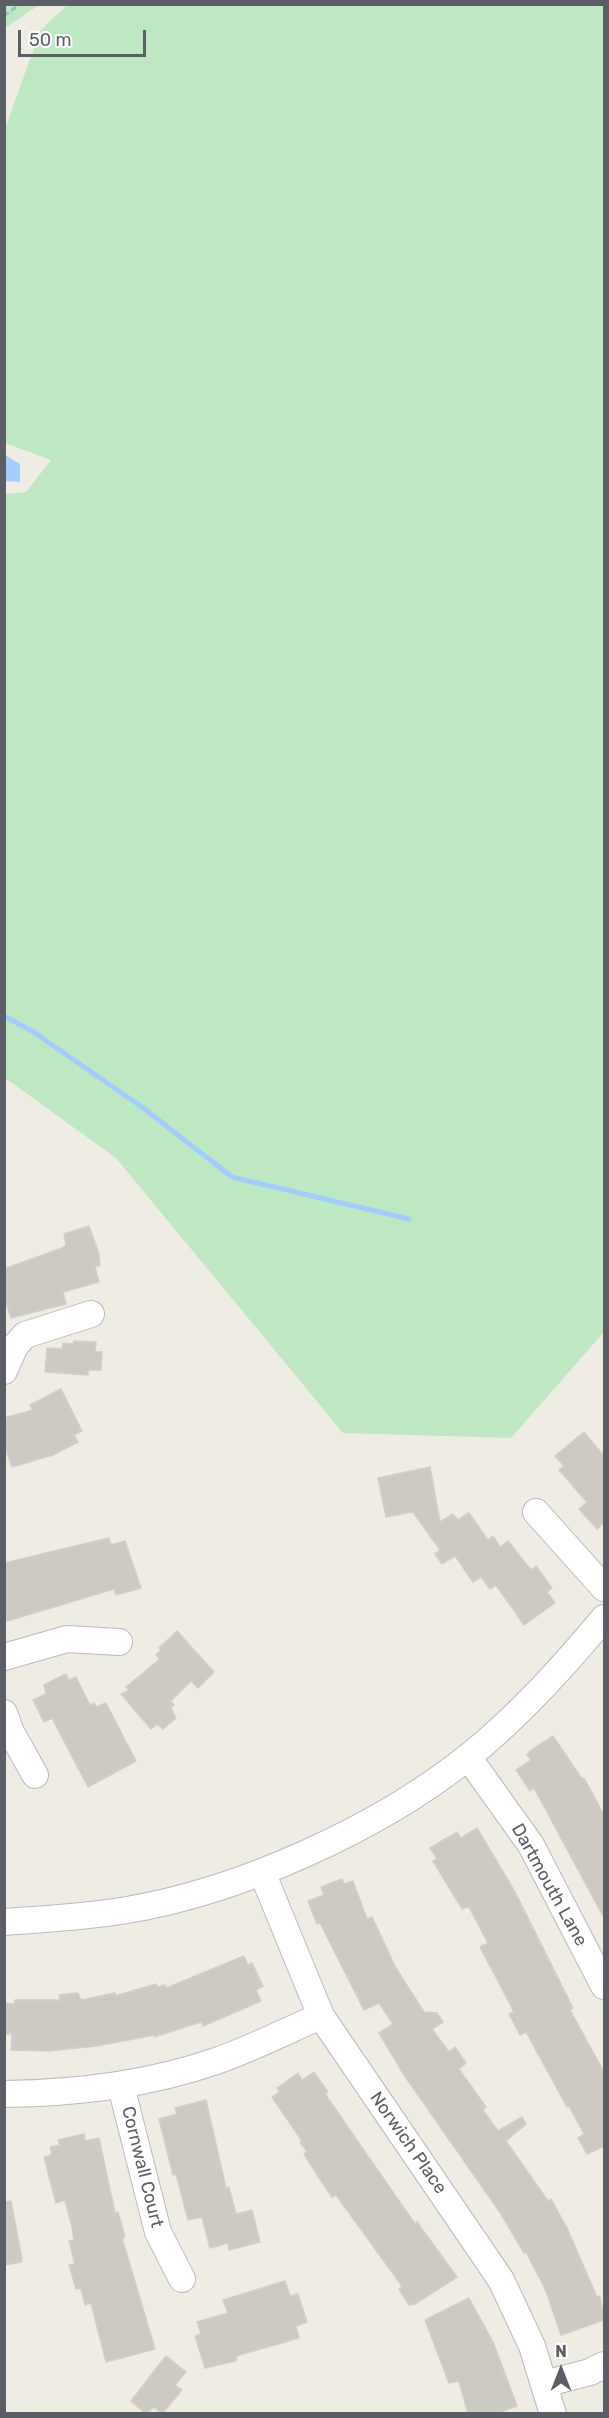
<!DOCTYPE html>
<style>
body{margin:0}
#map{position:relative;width:609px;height:2418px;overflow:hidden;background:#efede3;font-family:Rubik,sans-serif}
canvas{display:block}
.frame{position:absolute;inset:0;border:6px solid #5b5e64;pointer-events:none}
.north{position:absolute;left:531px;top:2340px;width:60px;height:60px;-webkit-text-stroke:4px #fff;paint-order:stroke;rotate:0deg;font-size:16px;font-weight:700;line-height:24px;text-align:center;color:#5b5e64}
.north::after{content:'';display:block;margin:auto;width:21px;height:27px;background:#5b5e64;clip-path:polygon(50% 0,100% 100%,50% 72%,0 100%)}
.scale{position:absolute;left:18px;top:30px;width:128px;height:27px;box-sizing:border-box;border:3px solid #5b5e64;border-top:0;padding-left:8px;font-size:18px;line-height:21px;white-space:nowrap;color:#5b5e64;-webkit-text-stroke:4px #fff;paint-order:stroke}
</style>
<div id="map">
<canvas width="609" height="2418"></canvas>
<div class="frame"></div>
<div class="north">N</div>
<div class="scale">50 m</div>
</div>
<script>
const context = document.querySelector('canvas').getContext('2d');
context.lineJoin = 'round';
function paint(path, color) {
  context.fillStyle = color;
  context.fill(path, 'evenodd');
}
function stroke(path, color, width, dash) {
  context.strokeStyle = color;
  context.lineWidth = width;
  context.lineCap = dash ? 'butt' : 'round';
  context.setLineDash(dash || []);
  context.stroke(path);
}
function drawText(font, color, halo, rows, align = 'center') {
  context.font = font + ' Rubik,sans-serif';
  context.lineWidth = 5;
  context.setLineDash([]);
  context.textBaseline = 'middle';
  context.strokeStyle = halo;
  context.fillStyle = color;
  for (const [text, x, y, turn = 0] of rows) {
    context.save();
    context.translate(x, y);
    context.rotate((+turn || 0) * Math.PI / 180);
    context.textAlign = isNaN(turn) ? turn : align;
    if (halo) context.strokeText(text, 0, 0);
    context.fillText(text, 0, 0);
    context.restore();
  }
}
paint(new Path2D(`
 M5,4H39V5L5,28Z
 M67,5H604V1332L511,1438L343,1433L116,1158L5,1078V494L26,492L51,460L5,443V129L40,31Z`), '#bde8c1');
paint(new Path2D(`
 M5,455L20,464V482L5,481Z`), '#a2ceff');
stroke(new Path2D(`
 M4,1016L32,1031L142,1107L232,1177L409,1219`), '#a2ceff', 5);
const building = new Path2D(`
 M89,1226L99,1254L100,1265L95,1267L99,1282L63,1292L66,1304L11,1318L7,1305L4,1306V1269L62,1248L66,1245L64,1234Z
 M74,1341L96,1342L95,1352H102L101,1370H88V1375L45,1372L47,1348L62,1349L63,1343L73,1344Z
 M61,1389L82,1431L74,1435L78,1442L53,1455L12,1467L4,1445V1418L33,1410L30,1405Z
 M584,1432L604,1456V1523L597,1529L579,1509L587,1502L559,1470L564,1466L555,1456Z
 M430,1467L440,1522L453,1514L458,1520L469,1513L488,1540L493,1536L500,1547L508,1541L531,1570L536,1566L552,1588L547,1592L555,1603L524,1625L496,1585L490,1589L481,1577L473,1582L455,1556L442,1564L435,1554L440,1550L413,1512L386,1517L378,1478Z
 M109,1538L111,1545L125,1541L141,1588L116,1595L114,1589L4,1622V1563Z
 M177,1631L214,1672L198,1688L191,1681L171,1701L174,1705L171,1708L176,1718L163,1729L157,1724L151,1729L121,1694L129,1690L126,1687L160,1659L156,1655L161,1650L159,1648Z
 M66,1674L69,1680L76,1677L90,1705L94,1703L96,1707L106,1703L136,1761L88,1787L52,1718L44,1722L33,1700L46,1694L44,1685Z
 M553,1736L582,1779L584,1778L604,1815V1918L534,1788L530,1791L516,1770L531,1760L527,1755L530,1751Z
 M477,1828L515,1892L573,2008L570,2010L604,2072V2146L587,2154L578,2138L584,2134L569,2106L567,2107L526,2032L520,2035L509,2014L514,2012L480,1947L488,1943L469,1907L462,1909L433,1861L437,1859L430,1848L457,1832L461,1838Z
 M342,1879L344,1884L353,1881L367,1919L372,1917L396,1968L424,2012L437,2013L443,2022L432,2029L449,2052L455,2047L466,2063L459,2069L486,2107L483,2110L498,2131L522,2117L526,2124L506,2141L548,2201L551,2199L567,2228L597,2297L600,2296L604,2320L561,2335L546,2291L526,2252L524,2253L501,2214L404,2075L379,2033L393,2024L379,2003L364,2010L320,1923L317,1924L308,1901L324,1895L321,1887Z
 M244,1956L248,1965L252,1963L263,1986L256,1990L261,2001L203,2026L201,2022L154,2037V2035L97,2046L48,2051L11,2050L12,2034H4V2003L14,2004L15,2000H60L59,1995L78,1993L81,2000L115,1993V1996L156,1984L157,1987L165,1985L166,1988Z
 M314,2072L328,2092L325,2094L415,2224L417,2222L457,2277L415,2304L409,2305L399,2289L402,2286L336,2195L332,2197L321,2181L304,2154L307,2152L300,2142L302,2141L272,2097L280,2092L277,2088L298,2073L302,2080Z
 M206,2100L226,2188L229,2187L236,2214L252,2210L260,2242L229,2250L228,2243L210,2248L202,2217L188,2220L176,2174L173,2175L159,2119L177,2114L175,2108Z
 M84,2134L85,2141L99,2138L115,2213L118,2212L125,2237L122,2238L155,2349L106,2362L91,2303L85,2305L81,2288L76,2289L69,2265L75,2264L69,2241L74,2240L72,2227L65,2200L56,2203L44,2157L52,2155L50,2147L60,2145L58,2140Z
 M11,2201L22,2259V2262L4,2265V2202Z
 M285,2281L290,2296L298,2294L307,2322L296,2326L299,2338L236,2356V2361L205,2368L195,2336L201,2334L197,2322L228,2313L223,2300Z
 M469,2298L493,2342L517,2406L495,2414H468L459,2381L449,2383L425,2320Z
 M166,2356L186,2372L175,2385L182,2390L162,2414L154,2407L146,2414L131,2401Z`);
paint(building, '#cccac2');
stroke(building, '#d4d0c1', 1.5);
const minor = new Path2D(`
 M4,1371L15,1346L25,1335L91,1314
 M536,1512L604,1588
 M4,1657L67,1639L119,1642
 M4,1713L11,1732L35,1775
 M468,1757L531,1845L604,1986
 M262,1872L321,2016L501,2280L532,2346L553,2414
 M4,1922C45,1919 86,1917 127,1910C240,1891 378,1829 468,1757C519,1716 562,1668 604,1618
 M121,2086L158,2232L182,2279
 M4,2094C77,2093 147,2085 216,2061C251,2049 286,2031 321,2016
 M544,2384L590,2372L604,2365`);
stroke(minor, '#b8bac0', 28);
stroke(new Path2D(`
 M4,16L20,4`), '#95c7a8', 3, [6, 3]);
stroke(minor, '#fff', 26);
drawText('18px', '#5b5e64', '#fff', [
 ["Dartmouth Lane",549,1885,61],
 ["Norwich Place",408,2143,55],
 ["Cornwall Court",142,2167,76]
]);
</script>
